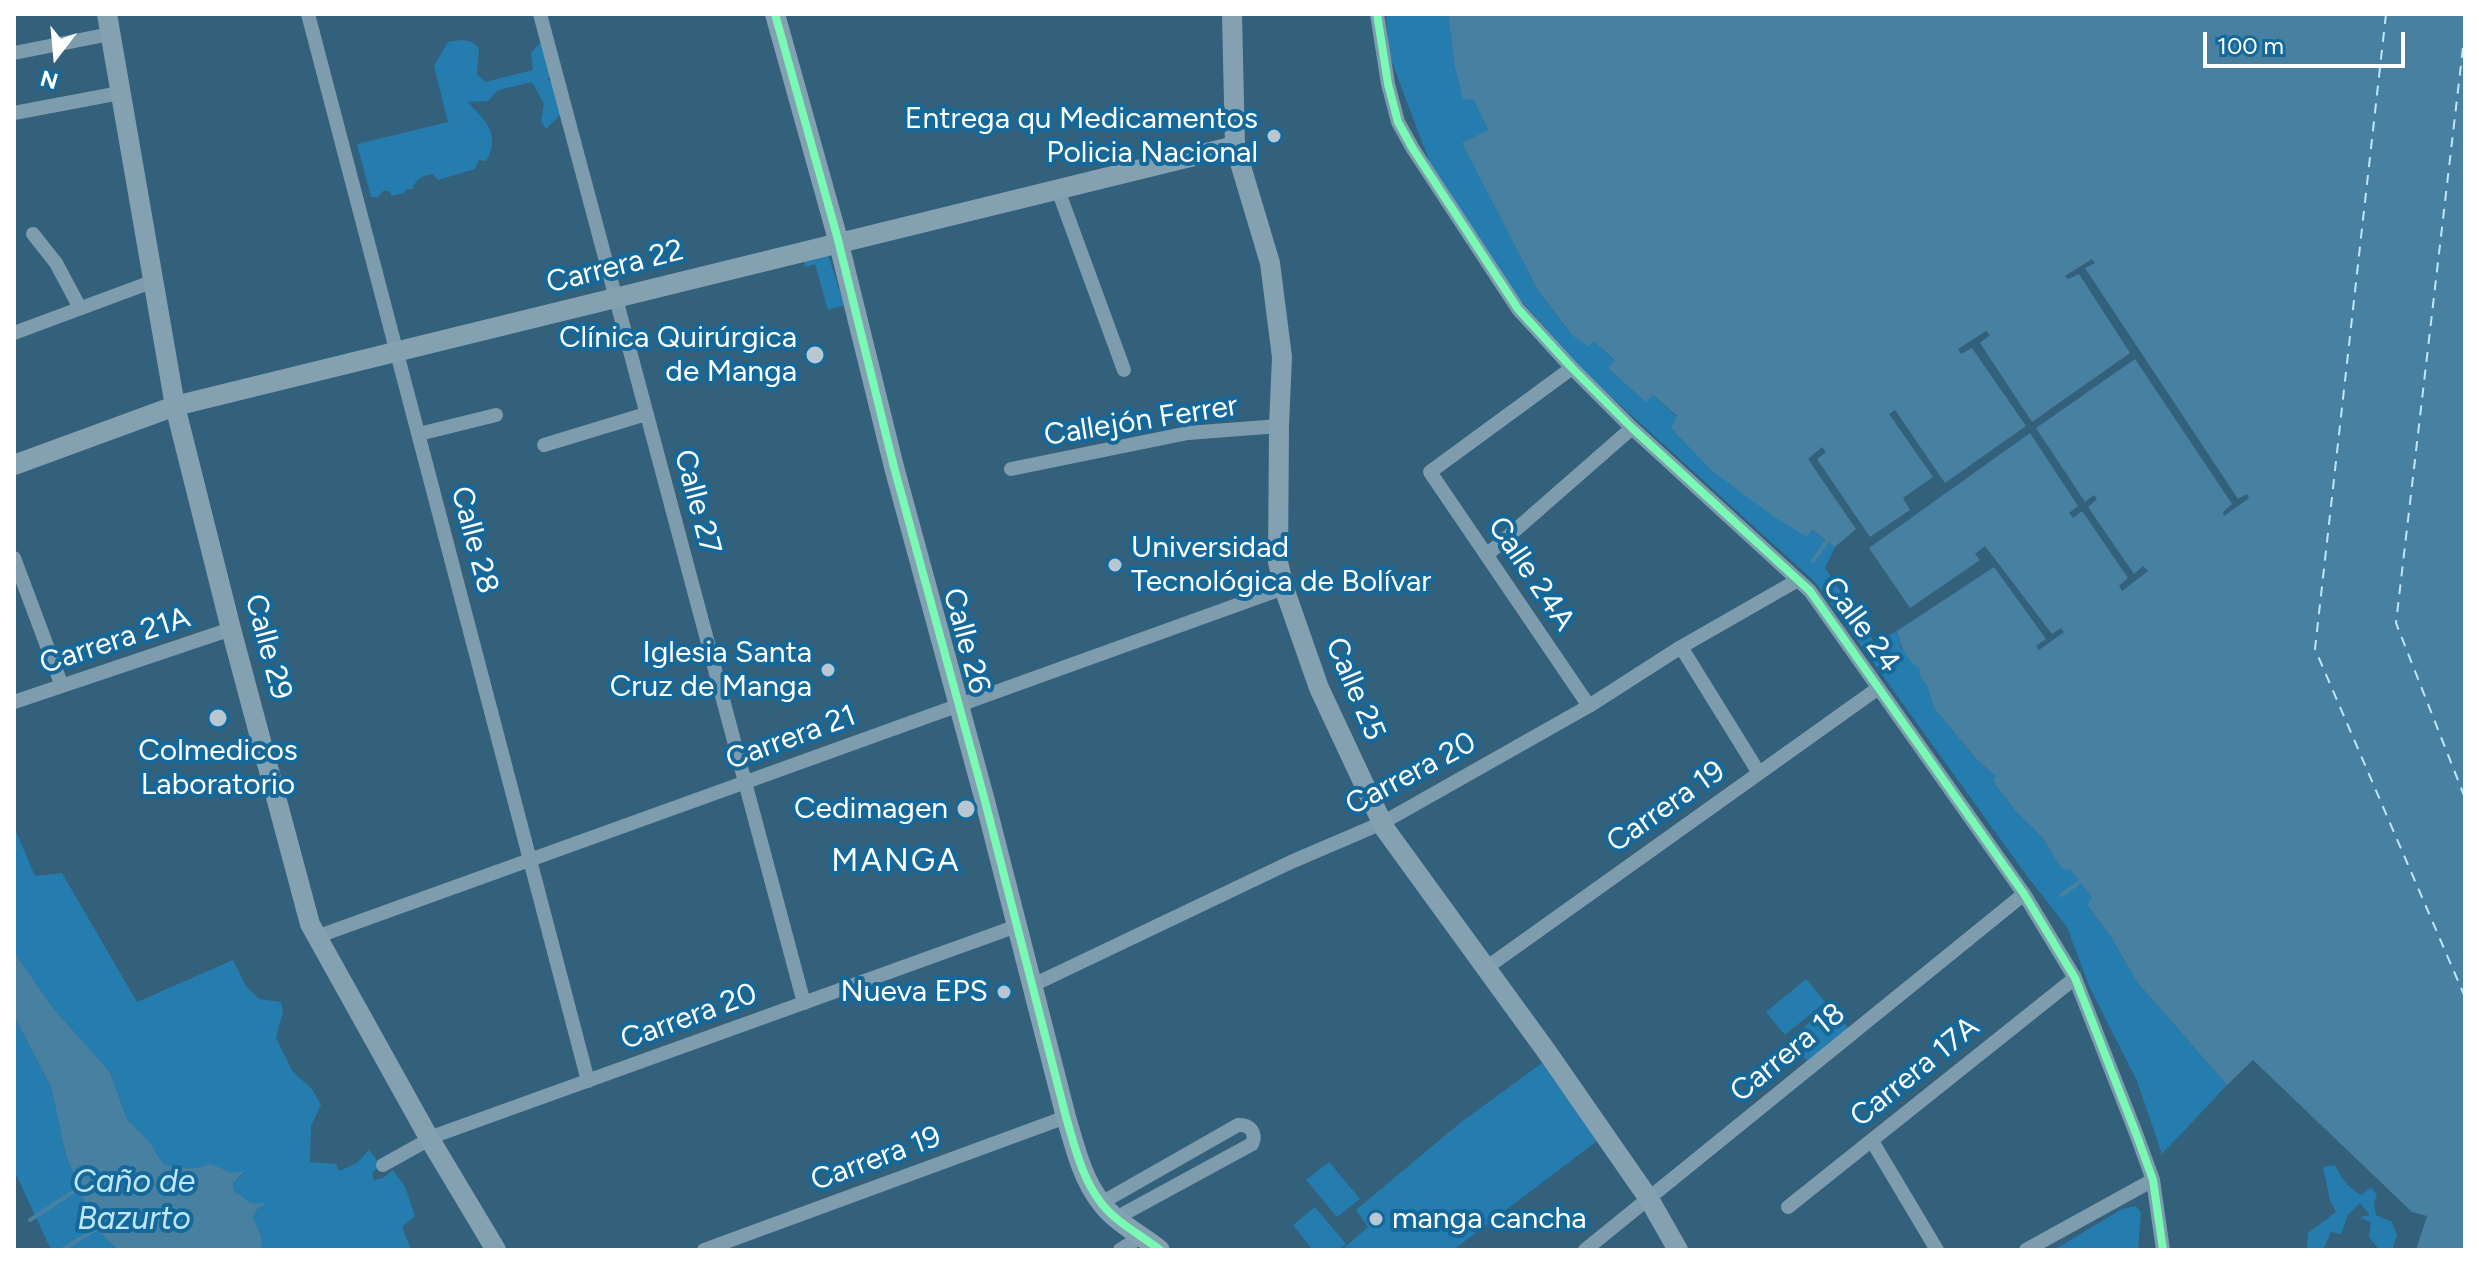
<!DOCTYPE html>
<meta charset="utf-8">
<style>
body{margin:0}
#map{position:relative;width:2479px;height:1264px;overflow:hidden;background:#33607b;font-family:Figtree,sans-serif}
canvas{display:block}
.frame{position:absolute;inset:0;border:16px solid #fff;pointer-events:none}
.north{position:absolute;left:16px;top:16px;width:80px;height:80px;-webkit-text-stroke:6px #14689a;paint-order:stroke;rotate:196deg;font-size:22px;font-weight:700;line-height:32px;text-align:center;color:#fff}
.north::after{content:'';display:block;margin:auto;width:28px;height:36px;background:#fff;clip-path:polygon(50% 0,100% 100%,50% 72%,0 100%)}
.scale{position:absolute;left:2203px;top:32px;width:202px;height:36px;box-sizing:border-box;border:4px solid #fff;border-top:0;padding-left:10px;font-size:24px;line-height:28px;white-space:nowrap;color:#fff;-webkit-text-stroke:6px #14689a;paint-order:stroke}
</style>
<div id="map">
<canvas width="2479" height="1264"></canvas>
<div class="frame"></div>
<div class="north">N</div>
<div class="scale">100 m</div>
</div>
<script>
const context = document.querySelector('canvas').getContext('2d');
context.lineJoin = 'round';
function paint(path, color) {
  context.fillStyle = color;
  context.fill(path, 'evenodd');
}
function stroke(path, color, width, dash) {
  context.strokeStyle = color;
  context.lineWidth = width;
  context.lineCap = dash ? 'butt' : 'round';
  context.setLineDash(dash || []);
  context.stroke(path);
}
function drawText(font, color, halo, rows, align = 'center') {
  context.font = font + ' Figtree,sans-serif';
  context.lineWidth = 8;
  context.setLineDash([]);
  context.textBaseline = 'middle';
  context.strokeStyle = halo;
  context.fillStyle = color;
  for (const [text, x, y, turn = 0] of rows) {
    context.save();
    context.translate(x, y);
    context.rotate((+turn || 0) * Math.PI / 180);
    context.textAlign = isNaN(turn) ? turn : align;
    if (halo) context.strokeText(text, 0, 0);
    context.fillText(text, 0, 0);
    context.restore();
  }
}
paint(new Path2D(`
 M1386,14H1448L1455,68L1463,99H1473L1488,130L1463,143L1539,292L1573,336L1593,341L1613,359L1615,361L1608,368L1646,401L1653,395L1677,417L1672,428L1711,470L1807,537L1811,530L1835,547L1825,568L1875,643L1897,631L1901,648L1920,668V676L1927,686L1934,708L1978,761L1996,776L1993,781L2016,812L2043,838L2057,862L2070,869L2092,898L2087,905L2111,937L2137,982L2227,1085L2162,1154L2137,1081L2090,988L2067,927L2027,876L1816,583L1584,372L1495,271L1430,163L1389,54Z
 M462,40L472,42L479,48L477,74L485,82L533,70L531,53L542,41L555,71L547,80L559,83L561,114L546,129L541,122L544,104L532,82L498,90L488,101L467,102C486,120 501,135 486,161L479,160L475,169L438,180L433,174C422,176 417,178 412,189H406L404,193L392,196L389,191H383L378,197H371L357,144L448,122L434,66L448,42Z
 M827,251L844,305L828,310L815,264L805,267L803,257Z
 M14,827L35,876L62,873L137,1002L233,960L246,986L259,999L281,1002L283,1011L276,1038L293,1072L312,1089L321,1105L311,1126L310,1162L336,1164L339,1171L357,1163L369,1150L381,1165L372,1173L374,1180L383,1178L393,1170L405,1187L415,1216L402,1227L411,1250H266L261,1246V1236L253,1217L258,1208L266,1205L251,1203L234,1191L233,1183L244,1173H232L211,1165C194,1170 180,1169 163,1164L149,1141L127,1119L110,1072L53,1008L14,952Z
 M1806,979L1825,1002L1785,1035L1766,1012Z
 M1829,1006L1849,1029L1809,1063L1789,1040Z
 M14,1016L51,1087L66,1155L90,1216L96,1229L118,1250H51L14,1170Z
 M1542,1063L1597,1141L1453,1250H1342L1368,1227L1356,1210L1460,1123Z
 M1329,1162L1360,1199L1337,1217L1306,1180Z
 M2335,1165C2342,1179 2348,1188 2361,1195L2371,1188L2377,1194L2374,1203L2376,1215L2392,1222L2397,1235L2392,1250L2378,1248L2369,1237L2371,1223L2360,1217L2370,1215L2360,1203L2348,1215L2341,1234L2331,1232L2323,1250H2307L2308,1233L2336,1212L2330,1200L2323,1167Z
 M2136,1206L2141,1213L2138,1250H2054L2122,1209Z
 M1315,1207L1346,1244L1339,1250H1313L1293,1225Z`), '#257daf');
paint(new Path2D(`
 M1448,14H2465V1250H2416L2427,1216L2412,1212L2253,1060L2227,1085L2137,982L2111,937L2087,905L2092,898L2070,869L2066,871L2057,862L2043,838L2016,812L1993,781L1996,776L1978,761L1934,708L1927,686L1920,676V668C1905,660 1901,646 1897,631L1994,567L2046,639L2036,646L2039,650L2064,632L2061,628L2052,634L1985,546L1975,554L1980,560L1910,608L1869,548L2030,433L2078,506L2069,513L2073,518L2082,511L2128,578L2119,586L2122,591L2148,571L2143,566L2134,574L2088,507L2097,499L2094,495L2085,502L2036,428L2135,359L2232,504L2223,512L2224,516L2249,498L2247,494L2238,499L2085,268L2095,263L2092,259L2065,276L2068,279L2079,274L2130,353L2032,422L1980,343L1990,335L1986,331L1958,349L1961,354L1972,348L2026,426L1945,483L1895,410L1889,414L1933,477L1903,498L1910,510L1870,537L1817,459L1826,452L1822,447L1808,459L1856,529L1835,547L1812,530L1807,537L1773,516L1711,470L1671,428L1677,416L1653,395L1646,402L1608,368L1615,360L1593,341L1588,346L1573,336L1539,292L1462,143L1488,130L1473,99L1463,100L1455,68Z
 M14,952L53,1008L110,1072L127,1119L149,1141L163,1164C180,1169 194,1170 211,1164L232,1173L245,1171L233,1183L234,1191L251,1203L268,1204L258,1208L253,1217L261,1236V1246L266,1250H118L96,1229L90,1216L66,1155L51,1087L14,1016Z`), '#4780a1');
stroke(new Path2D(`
 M1813,561L1828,540
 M2061,895L2080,882
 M30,1220L79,1188
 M62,1250L96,1229`), '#4780a1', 4);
stroke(new Path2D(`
 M2386,14L2315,649L2465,997
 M2465,30L2396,623L2465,798`), '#bfe6fa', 2, [10, 8]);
stroke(new Path2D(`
 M308,14L588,1081
 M540,14L804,1003
 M1377,14L1388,84L1398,122L1413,149L1518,309L1572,368L1632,428L1810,591L2024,894L2075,978L2137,1136L2153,1180L2163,1250
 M14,53L110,34
 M14,113L120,93
 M1058,190L1124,370
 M33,234L56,263L80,308
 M14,333L154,281
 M1572,368L1430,472L1589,706
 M419,434L496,415
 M544,445L646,414
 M1011,469L1188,433L1279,426
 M1488,554L1632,428
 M14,558L62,686
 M1681,647L1759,773
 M14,702L231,629
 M316,937L1284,588
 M1486,968L1877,689
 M1033,985L1291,862L1382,823L1589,706L1681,647L1798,580
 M1872,1141L1937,1250
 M383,1165L437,1135L1017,926
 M1101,1203L1238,1125C1250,1124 1257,1133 1252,1144L1116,1218
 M1788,1207L2075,978
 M704,1250L1066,1117
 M1120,1250L1142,1236
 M1585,1250L2024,894
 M2026,1250L2153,1180`), '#7d9cad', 14);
stroke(new Path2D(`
 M107,14L175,406L231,629L310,924L429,1138L496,1250
 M775,14L837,236L894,467L985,801L1066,1117C1075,1147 1082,1179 1102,1204C1117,1223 1141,1235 1160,1250
 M1232,14L1235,146L1270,263L1282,357L1279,426L1278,562L1284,588L1319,688L1385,829L1547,1052L1649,1199L1678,1250
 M14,465L175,406L1235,146`), '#84a1b1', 20);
stroke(new Path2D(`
 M775,14L837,236L894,467L985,801L1066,1117C1075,1147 1082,1179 1102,1204C1117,1223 1141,1235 1160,1250
 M1377,14L1388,84L1398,122L1413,149L1518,309L1572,368L1632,428L1810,591L2024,894L2075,978L2137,1136L2153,1180L2163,1250`), '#7af9b4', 8);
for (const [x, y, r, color] of [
 [1274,136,8,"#b8c7d1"],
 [815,355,10,"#b8c7d1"],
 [1115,565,8,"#b8c7d1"],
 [828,670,8,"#b8c7d1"],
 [218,718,10,"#b8c7d1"],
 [966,809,10,"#b8c7d1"],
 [1004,992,8,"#b8c7d1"],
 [1376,1219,8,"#b8c7d1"]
]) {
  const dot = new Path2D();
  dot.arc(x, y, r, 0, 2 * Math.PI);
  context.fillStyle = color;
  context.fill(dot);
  stroke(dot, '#14689a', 3);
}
drawText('30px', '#fff', '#14689a', [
 ["Entrega qu Medicamentos",1258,119],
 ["Policia Nacional",1258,153],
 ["Clínica Quirúrgica",797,338],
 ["de Manga",797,372],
 ["Universidad",1131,548,"left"],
 ["Tecnológica de Bolívar",1131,582,"left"],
 ["Iglesia Santa",812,653],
 ["Cruz de Manga",812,687],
 ["Colmedicos",218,751,"center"],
 ["Laboratorio",218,785,"center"],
 ["Cedimagen",948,809],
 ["Nueva EPS",988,992],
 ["manga cancha",1392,1219,"left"]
], 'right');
drawText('30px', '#fff', '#14689a', [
 ["Carrera 22",615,267,-14],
 ["Callejón Ferrer",1141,421,-9],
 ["Calle 27",697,502,75],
 ["Calle 28",474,540,75],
 ["Calle 24A",1531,574,56],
 ["Calle 24",1861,625,54],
 ["Carrera 21A",115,641,-18],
 ["Calle 26",966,641,75],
 ["Calle 29",268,647,75],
 ["Calle 25",1355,689,67],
 ["Carrera 21",791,738,-20],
 ["Carrera 20",1411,774,-28],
 ["Carrera 19",1666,807,-35],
 ["Carrera 20",689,1017,-20],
 ["Carrera 18",1788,1053,-39],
 ["Carrera 17A",1915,1072,-39],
 ["Carrera 19",876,1159,-20]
]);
context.letterSpacing = '2px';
drawText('32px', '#fff', '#14689a', [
 ["MANGA",896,862]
]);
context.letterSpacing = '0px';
drawText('italic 32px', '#bfe6fa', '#14689a', [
 ["Caño de",134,1183],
 ["Bazurto",134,1220]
]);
</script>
